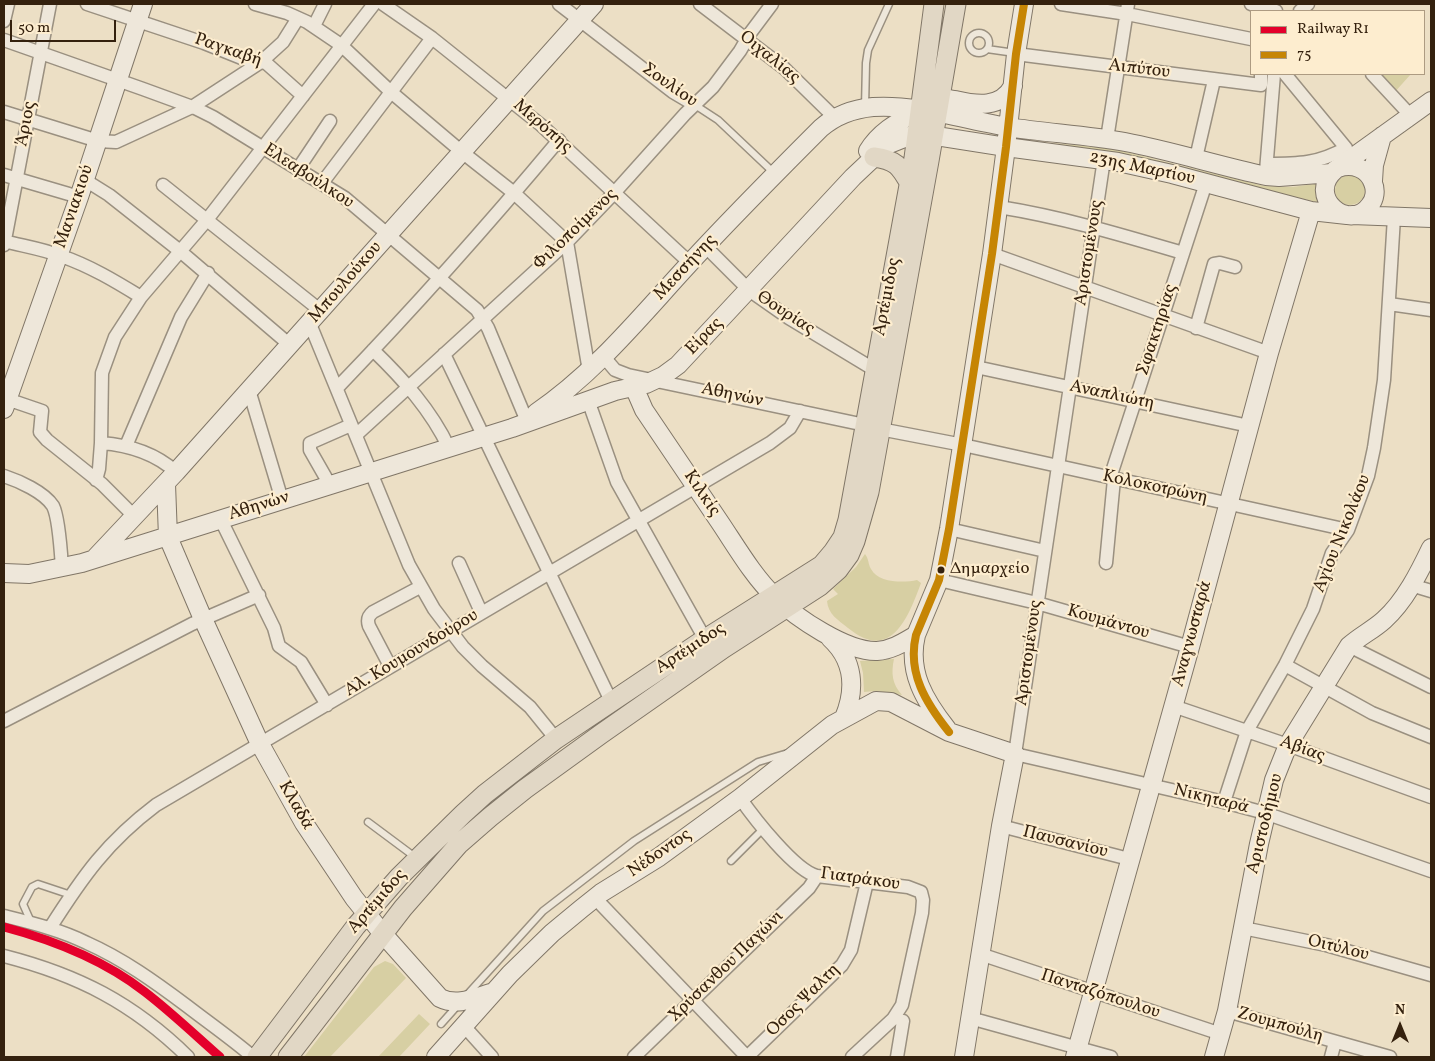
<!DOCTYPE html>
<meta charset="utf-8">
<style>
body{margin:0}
#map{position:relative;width:1435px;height:1061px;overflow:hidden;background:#ecdfc5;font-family:Vollkorn,serif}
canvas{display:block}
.frame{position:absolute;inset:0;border:5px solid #34210e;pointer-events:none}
.legend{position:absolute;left:1250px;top:10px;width:175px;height:65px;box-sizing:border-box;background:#fdedcf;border:1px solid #ad9b82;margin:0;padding:6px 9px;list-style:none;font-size:15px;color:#34210e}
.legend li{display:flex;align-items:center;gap:10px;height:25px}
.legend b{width:25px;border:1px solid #ad9b82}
.north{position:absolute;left:1375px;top:1001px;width:50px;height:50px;-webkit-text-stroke:4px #fdedcf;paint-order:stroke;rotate:0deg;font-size:14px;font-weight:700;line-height:20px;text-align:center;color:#34210e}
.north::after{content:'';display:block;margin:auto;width:18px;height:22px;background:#34210e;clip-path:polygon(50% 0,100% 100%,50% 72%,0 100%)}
.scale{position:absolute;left:10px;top:20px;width:106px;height:22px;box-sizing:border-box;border:2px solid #34210e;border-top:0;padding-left:6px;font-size:15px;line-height:18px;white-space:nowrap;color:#34210e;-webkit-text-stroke:4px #fdedcf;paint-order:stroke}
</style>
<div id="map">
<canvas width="1435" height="1061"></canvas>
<div class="frame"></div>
<ul class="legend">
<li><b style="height:6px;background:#e4002b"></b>Railway R1</li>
<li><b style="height:6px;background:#c68504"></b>75</li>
</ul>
<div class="north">N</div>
<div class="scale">50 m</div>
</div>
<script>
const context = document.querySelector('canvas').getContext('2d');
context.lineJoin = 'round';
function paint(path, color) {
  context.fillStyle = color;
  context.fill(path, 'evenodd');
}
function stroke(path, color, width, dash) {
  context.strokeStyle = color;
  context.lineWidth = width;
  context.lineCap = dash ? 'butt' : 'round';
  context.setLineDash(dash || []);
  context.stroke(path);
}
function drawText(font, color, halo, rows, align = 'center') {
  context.font = font + ' Vollkorn,serif';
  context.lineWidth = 4.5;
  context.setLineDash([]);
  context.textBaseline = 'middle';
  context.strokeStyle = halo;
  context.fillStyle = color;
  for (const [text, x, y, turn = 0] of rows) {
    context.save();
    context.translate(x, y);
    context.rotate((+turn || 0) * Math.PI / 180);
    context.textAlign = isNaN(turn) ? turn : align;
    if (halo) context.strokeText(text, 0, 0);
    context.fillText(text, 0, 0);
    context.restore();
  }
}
paint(new Path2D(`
 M1374,74H1411L1393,94Z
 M1038,142L1109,148L1264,186L1293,187L1321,183V203L1136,160L1038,145Z
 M1335 190a15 15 0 1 1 30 0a15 15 0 1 1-30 0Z
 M865,554C869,559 868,564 871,569C878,583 904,583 917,580L921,583C908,618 891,663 848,628C838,620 828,614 827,601L838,594L833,589L856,567Z
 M894,659C891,673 892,684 902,695L875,691L864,692L863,673L860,661Z
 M385,961L393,964L406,978L330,1057H304L374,967Z
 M419,1014L430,1024L399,1057H378Z`), '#d7cfa3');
const lane = new Path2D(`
 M969 43a10 10 0 1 1 20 0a10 10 0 1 1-20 0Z
 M987,49L1015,53
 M695,105L718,120L773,172
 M865,108L866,63L868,50L889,4
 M368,822L415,857
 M731,861L763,829
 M31,922L23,904L32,887L38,884L71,895
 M466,996L543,911L634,841L758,762L788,753
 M441,1024L458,1005`);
const street = new Path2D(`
 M87,4L204,43L244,59L266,63L303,96
 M255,4L287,13L307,22L341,45L391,92L462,152L514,193L567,242L589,371
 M383,4L432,38L541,125L690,263
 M559,4L673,92L695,105
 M700,4L784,68L834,117
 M1061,4L1127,14L1251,39
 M1251,4L1276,11
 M1300,11L1308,4
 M4,21L8,4
 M314,26L325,4
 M4,40L143,89L195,108L213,117L345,198L477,310L488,328L526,419
 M1016,54L1261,85V74
 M1372,74L1411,116
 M4,112L98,141L116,142L192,107L261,62L283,42L298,18
 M1107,139L1128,4
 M1196,158L1214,80
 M1104,159L1015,754L1224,802L1265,813L1431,871
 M1267,164C1298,164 1318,164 1346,148L1285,74
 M298,169L330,121
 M1266,171L1274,74
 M4,175L79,197
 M85,180L109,195L180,251L290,345
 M322,183L432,38
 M163,185L321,311
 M999,207C1062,217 1122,235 1183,253
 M4,241C23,246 43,249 61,256C90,266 115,281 141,297
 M4,245L50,4
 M705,246L749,290L789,318L875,370
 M992,254L1269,353
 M1389,304L1431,310
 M310,324L409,565L434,609L463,647L482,666L530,707L556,739
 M1196,328L1214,264L1220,263L1235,267
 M373,350C403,379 431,410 449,448
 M444,354L611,701
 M604,357L615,370L628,375L865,425
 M976,367L1249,426
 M337,388C414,308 488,225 559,140
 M249,390L282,500
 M4,398L42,411L40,432L47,440L102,484L135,517
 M588,400L617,482L705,639
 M880,429L963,445L1348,530
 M356,435L567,242L615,192L685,114L713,87L740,51L751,32L772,4
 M101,443C129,445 156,454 176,472
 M126,446L181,317L208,273
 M4,476C19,481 44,492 53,506C59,518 61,553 62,568
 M1110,478L1206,183
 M96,480L99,469L101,443L102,373L115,337L141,297L206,221L374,4
 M330,485L310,450V443L351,425
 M220,518L274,628L279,646L301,662L327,705
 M949,529L1045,551
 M459,563L481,612
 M1106,563L1114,479
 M939,580L1037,603L1190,647
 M1411,585L1431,591
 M1349,646L1431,687
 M1285,665L1372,713L1431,737
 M390,666L369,626C367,620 368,616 373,612L420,587
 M1173,706L1288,745L1431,797
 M4,721L192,624L259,595
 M740,798C754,818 795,871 817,876L908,887L921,892L923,900L922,913L902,1005L893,1019L852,1057
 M1224,802L1247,731L1285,665L1313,609L1332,553L1348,530L1368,476L1374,448L1384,380L1394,217
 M1001,826L1129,859
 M595,898L747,1057
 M4,916C32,923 61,930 87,943C123,959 155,982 187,1006C209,1023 232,1039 253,1057
 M50,928C83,876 107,842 156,805L770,443L790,428L800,411
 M1243,928L1326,945L1431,975
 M980,954L1221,1034
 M4,956C78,975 133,1003 188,1057
 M1227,1011L1390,1057
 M970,1018L1111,1057
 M464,1026L492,1057
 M634,1057L809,888L817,876
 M747,1057L842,965L851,950L867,882
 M897,1057L903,1021
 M1331,1057L1335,1042`);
const secondary = new Path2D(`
 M868,151C880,131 900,121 919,110C926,107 933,100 939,98C943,97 950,100 955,100C976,105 1001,109 1013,86
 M1338,168C1352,163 1368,168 1373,183C1376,190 1375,199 1370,205C1349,234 1305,196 1335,170L1431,101
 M1373,181L1374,165L1382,136
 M1352,215L1431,218
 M634,387L644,410C670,448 695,486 721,524C737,548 754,577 775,597C796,618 847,652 877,651C892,650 904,642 916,635
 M4,409L79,197L143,4
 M536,413C595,373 640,317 688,265C731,218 776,173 821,128C836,115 852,109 873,107C915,104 966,120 1008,127C1047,133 1086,135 1125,142C1172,151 1219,166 1266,176L1279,177L1332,173
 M166,484L168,537L203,619L260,744L304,823L354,898L383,934L440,998C458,1007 476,997 494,992
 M96,557L176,472L594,4
 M4,573L29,574L82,563L512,428L615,391L646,384L663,376L678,365L853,177L887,145L917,133L1006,147L1118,162L1172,174L1311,211L1347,215
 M830,638C854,660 856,689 844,718
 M947,729C925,701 907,672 916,635L939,580L949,529L992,254L1006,147L1016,54L1024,4
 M436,1057L510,974L552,933L581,909L601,893L659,857L740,798L832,725L876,701L891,702L949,732L1015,754L1001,826L964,1057
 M1075,1057L1190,647L1269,353L1311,211
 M1214,1057L1227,1011L1259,844L1274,780L1288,745L1349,646C1360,636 1373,630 1384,620C1405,601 1419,573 1431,548`);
const primary = new Path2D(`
 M874,157C896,160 900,166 910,184
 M257,1057L356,926L399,877L463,814L485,794L556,739L705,639L822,565L833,552L843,537L848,520L914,158L934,4
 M288,1057L403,908L459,844L490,817L525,789L601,734L724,648L820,586L838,570L849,555L855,541L869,492L929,161L956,4`);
stroke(lane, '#9a9080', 9);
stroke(street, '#9a9080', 15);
stroke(secondary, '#807667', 20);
stroke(primary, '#807667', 21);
stroke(lane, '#eee7da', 6);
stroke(street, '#eee7da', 12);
stroke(secondary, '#eee7da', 18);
stroke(primary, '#e1d7c5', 19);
stroke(new Path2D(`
 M949,732C926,703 907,673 916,635L939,580L949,529L992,254L1006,147L1016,54L1024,4`), '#c68504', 8);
stroke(new Path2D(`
 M4,927C53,940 104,960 145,992C171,1012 195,1035 220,1057`), '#e4002b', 9);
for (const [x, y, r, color] of [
 [941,570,4.5,"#34210e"]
]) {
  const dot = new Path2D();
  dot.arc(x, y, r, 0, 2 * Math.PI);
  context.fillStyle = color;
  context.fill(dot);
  stroke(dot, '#fdedcf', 2);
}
drawText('17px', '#34210e', '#fdedcf', [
 ["Δημαρχείο",950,570]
], 'left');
drawText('18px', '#34210e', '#fdedcf', [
 ["Ραγκαβή",228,51,19],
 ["Οιχαλίας",769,58,39],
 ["Αιπύτου",1139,70,7],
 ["Σουλίου",669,86,35],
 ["Άριος",27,124,-79],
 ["Μερόπης",542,127,41],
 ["23ης Μαρτίου",1142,169,12],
 ["Ελεαβούλκου",308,177,33],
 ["Μανιακιού",75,207,-71],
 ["Φιλοποίμενος",576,230,-44],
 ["Αριστομένους",1090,253,-81],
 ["Μεσσήνης",686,268,-47],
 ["Μπουλούκου",346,283,-49],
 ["Αρτέμιδος",888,297,-79],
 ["Θουρίας",785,314,33],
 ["Σφακτηρίας",1158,330,-72],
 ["Είρας",705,337,-46],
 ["Αθηνών",732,396,12],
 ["Αναπλιώτη",1112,396,12],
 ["Κολοκοτρώνη",1155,488,12],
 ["Κιλκίς",701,494,56],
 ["Αθηνών",259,507,-17],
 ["Αγίου Νικολάου",1343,534,-68],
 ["Κουμάντου",1108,623,16],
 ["Αναγνωσταρά",1193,634,-75],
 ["Αρτέμιδος",691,649,-33],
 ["Αριστομένους",1030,653,-82],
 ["Αλ. Κουμουνδούρου",412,654,-31],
 ["Αβίας",1302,750,20],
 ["Νικηταρά",1211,800,14],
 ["Κλαδά",295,806,60],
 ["Αριστοδήμου",1266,824,-76],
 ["Παυσανίου",1065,843,14],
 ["Νέδοντος",660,854,-34],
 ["Γιατράκου",860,880,8],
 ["Αρτέμιδος",378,902,-49],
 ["Οιτύλου",1338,949,14],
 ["Χρύσανθου Παγώνι",727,967,-44],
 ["Πανταζόπουλου",1100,995,18],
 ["Οσος Ψαλτη",804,1001,-45],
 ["Ζουμπούλη",1280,1026,16]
]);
</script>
